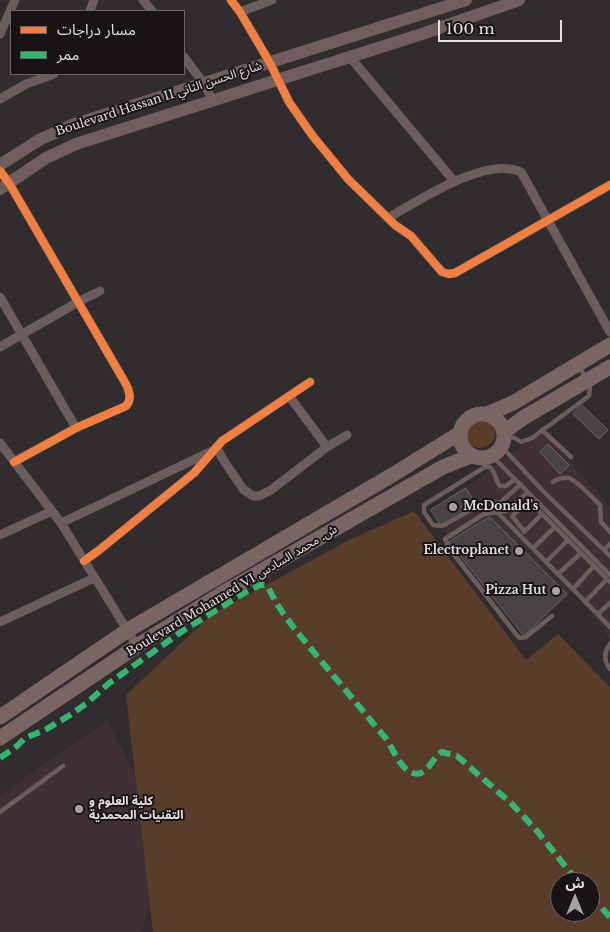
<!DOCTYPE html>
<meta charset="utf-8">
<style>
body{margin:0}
#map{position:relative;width:610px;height:932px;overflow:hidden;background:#312c2e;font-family:"Libre Baskerville","Noto Sans Arabic",serif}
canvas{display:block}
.legend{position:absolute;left:10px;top:10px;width:175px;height:65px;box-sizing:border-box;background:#181415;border:1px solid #6a6667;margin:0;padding:6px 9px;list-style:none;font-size:15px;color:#e5e0e1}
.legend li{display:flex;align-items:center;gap:10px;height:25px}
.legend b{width:25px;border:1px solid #6a6667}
.north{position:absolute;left:550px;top:872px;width:50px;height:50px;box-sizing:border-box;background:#181415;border:1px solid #6a6667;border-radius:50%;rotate:0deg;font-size:14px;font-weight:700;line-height:20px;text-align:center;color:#e5e0e1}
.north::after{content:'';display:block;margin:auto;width:18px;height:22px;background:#a6a1a2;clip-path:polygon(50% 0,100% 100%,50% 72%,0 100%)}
.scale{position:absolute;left:438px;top:20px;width:124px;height:22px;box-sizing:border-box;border:2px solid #e5e0e1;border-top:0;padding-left:6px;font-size:15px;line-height:18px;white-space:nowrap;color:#e5e0e1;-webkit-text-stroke:4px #181415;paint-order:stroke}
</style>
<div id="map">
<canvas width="610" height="932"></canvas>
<ul class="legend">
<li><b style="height:6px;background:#f27e40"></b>مسار دراجات</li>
<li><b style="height:6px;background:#33b770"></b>ممر</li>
</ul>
<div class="north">ش</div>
<div class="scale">100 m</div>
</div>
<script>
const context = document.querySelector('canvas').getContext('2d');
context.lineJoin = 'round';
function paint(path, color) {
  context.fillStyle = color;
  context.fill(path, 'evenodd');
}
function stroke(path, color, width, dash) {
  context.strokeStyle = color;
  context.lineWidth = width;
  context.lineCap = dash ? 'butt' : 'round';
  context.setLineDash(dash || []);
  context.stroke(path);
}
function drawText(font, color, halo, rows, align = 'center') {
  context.font = font + ' "Libre Baskerville","Noto Sans Arabic",serif';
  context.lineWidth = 4;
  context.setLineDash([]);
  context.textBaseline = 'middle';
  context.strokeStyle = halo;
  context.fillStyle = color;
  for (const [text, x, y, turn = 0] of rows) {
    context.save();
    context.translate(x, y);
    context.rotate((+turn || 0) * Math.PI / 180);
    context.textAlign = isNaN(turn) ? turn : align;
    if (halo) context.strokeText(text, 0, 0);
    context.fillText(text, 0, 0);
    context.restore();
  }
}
paint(new Path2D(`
 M542,430L610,507V639L573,589L526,637L431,510L466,488Z
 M107,721L141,785L152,886L143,932H0V795Z`), '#3e3035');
paint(new Path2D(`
 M465 433a15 15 0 1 1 30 0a15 15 0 1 1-30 0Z
 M414,511L526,660L558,634L610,687V932H153L126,695L211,615L351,539ZM560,882H590V912H560Z`), '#593c29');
const building = new Path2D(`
 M582,405L608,430L599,439L573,414Z
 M548,444L569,465L560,474L540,452Z
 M466,488L476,505L441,526L431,510Z
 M490,517L567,594L524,636L449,542Z`);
paint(building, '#484446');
stroke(building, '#686467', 1);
stroke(new Path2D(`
 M542,430L571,457
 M506,436L515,438L521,442L532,438L589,396L590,387L580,367
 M502,447L544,492L610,556
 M492,456L610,575
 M515,479L506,486H500C495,480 496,473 490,467H485L424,505V512L433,525L442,526L480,505L501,502L521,484
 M553,482C558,479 563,477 569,478C577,481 593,498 600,505L601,522L610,532
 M528,492L506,511L484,514L445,539L449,548L519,638L526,637L552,616
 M498,513L610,627
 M524,531L512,516L529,501L610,582
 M524,532L542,514
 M533,548L555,527
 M604,550L610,544
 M546,562L568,540
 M558,574L581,553
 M573,589L594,566
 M585,602L607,579
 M598,614L610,603
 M610,644C603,653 604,661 610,669
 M0,812L63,766`), '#6a5d5b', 4.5);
stroke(new Path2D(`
 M143,0L152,11
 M231,0L240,12L270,63L289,102L312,135L348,179L395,225L411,236L442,272L449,274L455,273L610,185
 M90,11L94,0
 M240,12L272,0
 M0,34L15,0
 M184,57L204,84L213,101
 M350,57L454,181
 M0,99L26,84L54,74
 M0,171L9,183L123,379C128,387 133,399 126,406L76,428L14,462
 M388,218C420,200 485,156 521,172L610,332
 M0,297L76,428
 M0,347L78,302L100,291
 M289,396L327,447
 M0,443L61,523L137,646
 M216,447L224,461L243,489L253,496H259L271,490L327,447L347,435
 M61,523L212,451
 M0,535L52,511
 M84,561L98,551L194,473L222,441L310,382
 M0,622L94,578`), '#6a5d5b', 9);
stroke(new Path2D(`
 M0,165L39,140L72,125L466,0
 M0,189L46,158L76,144L422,34L519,0`), '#6f5e5d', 12);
stroke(new Path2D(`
 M460 436a22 22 0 1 1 44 0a22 22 0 1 1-44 0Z
 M487,414L513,403L610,345
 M504,432L523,418L610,367
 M0,717L128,630L394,474L460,433
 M0,738L137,646L228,590L443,467L471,456`), '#786564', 15);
stroke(new Path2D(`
 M0,758L17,746L25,738L45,730L70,715L87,703L108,684L184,630L246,592L260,585H265L268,587C280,613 299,634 317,656C339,682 361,709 383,735C393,746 398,768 413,773C427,778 432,757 442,752L457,756L512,804L537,831L578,882
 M590,895L610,917`), '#33b770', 6, [12, 6]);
stroke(new Path2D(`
 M231,0L240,12L270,63L289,102L312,135L348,179L395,225L411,236L442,272L449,274L455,273L610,185
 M0,171L9,183L123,379C128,387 133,399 126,406L76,428L14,462
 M84,561L98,551L194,473L222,441L310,382`), '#f27e40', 8);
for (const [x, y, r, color] of [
 [453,507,5,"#a6a1a2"],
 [519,551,5,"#a6a1a2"],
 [556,591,5,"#a6a1a2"],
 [79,809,5,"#a6a1a2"]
]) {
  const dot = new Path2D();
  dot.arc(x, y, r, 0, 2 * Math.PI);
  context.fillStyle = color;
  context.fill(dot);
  stroke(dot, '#181415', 2);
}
drawText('12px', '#e5e0e1', '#181415', [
 ["Boulevard Hassan II شارع الحسن الثاني",159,99,-18],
 ["Boulevard Mohamed VI ش. محمد السادس",232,591,-31]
]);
drawText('bold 12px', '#e5e0e1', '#181415', [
 ["McDonald's",463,507],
 ["Electroplanet",509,551,"right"],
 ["Pizza Hut",546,591,"right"],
 ["كلية العلوم و",89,802],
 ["التقنيات المحمدية",89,816]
], 'left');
</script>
